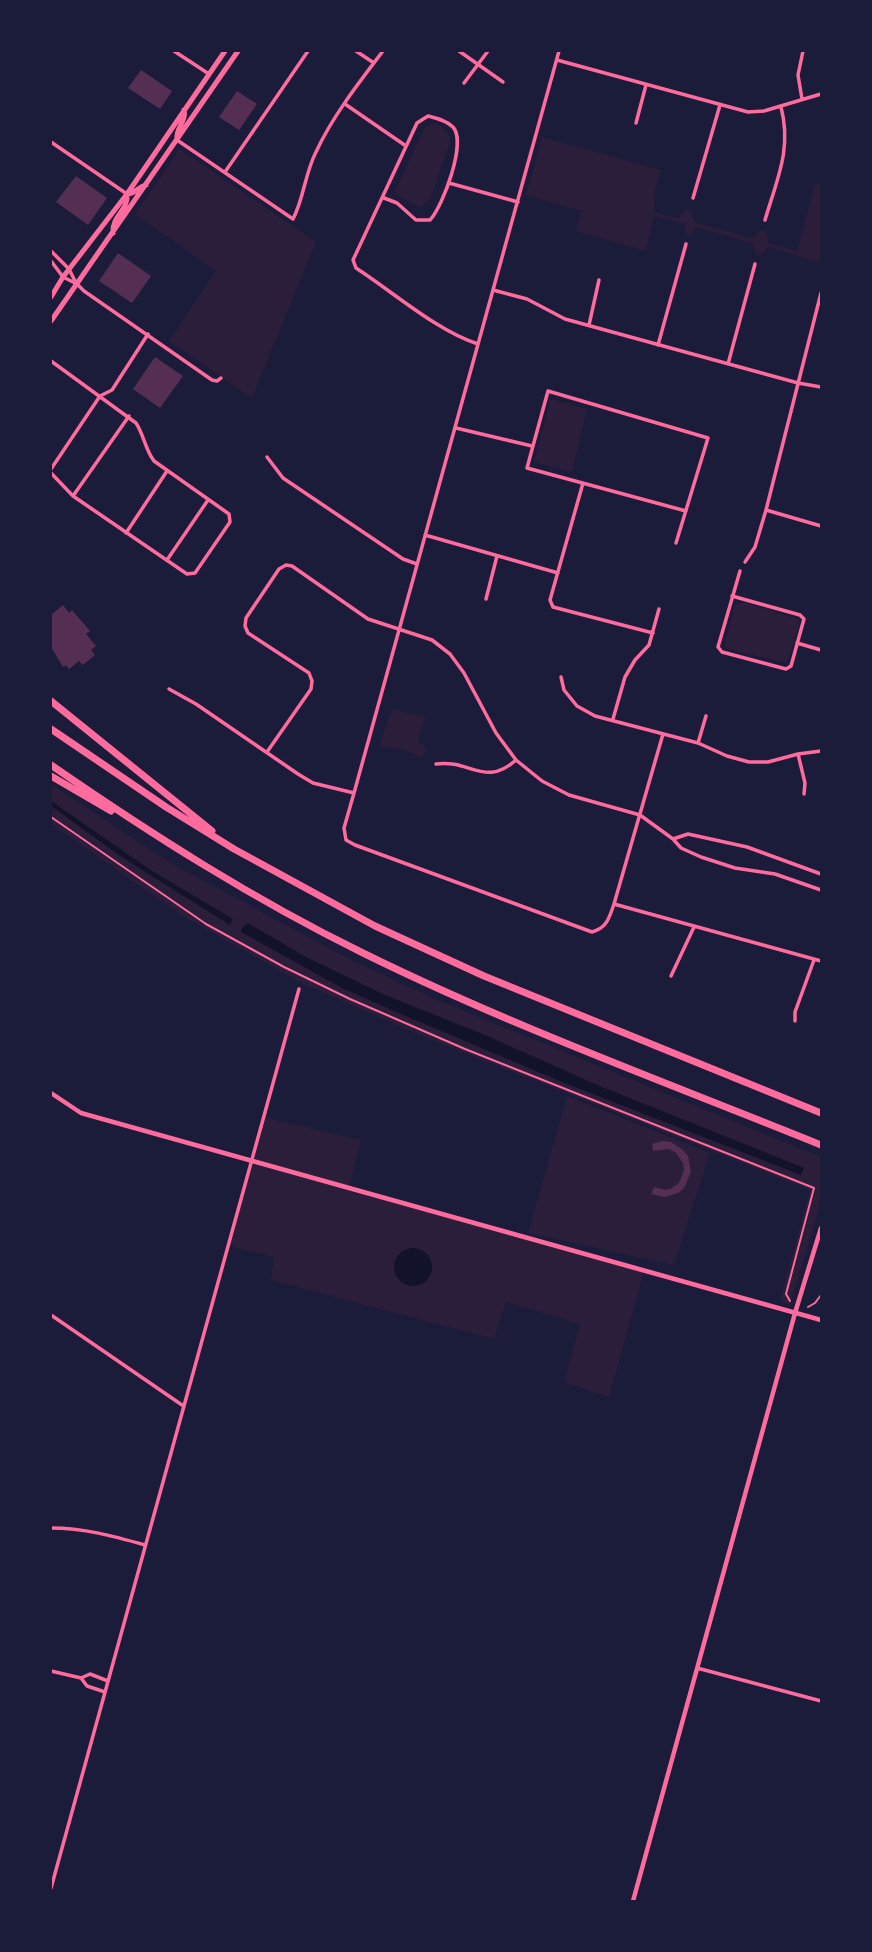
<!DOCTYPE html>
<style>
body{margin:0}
#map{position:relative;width:872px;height:1952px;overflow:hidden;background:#1b1b3a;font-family:"IBM Plex Sans",sans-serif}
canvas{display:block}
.frame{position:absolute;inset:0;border:52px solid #1b1b3a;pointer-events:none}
</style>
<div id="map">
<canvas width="872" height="1952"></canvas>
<div class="frame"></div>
</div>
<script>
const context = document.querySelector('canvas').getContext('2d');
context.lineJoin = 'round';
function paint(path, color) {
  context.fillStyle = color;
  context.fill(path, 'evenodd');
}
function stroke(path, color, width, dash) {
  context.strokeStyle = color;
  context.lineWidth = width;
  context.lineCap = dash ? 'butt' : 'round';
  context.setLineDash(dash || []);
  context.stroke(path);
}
paint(new Path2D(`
 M434,123L441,126L450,137L449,145L430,200L420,207L399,197L395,191L425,127Z
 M542,137L661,170L655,190L654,212L678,218L686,209L691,211L694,222L753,238L760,230L766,232L769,243L797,251L815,184H821V263L768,247L762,255L755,253L753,243L695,227L692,236L685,234L684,224L654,216L646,251L576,231L581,211L526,195Z
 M180,149L316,242L252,398L169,341L216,271L135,214Z
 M551,399L587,409L572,472L534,462Z
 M743,602L798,619L800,622L788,660L784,662L727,649L724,645L735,605Z
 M392,709L426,717L418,739L427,751L420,758L408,751L379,746Z
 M51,784L169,862L353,961L435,999L821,1157V1202L790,1305L780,1301L810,1190L415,1033L302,983L181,915L51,824Z
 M567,1096L710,1153L674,1265L528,1233Z
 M266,1118L361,1140L349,1189L644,1272L609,1397L564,1382L580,1324L506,1302L494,1339L271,1280L274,1257L230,1246Z`), '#2a1e3b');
paint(new Path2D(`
 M51,801L152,871L233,919L230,925L123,858L51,806Z
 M248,923L304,956L385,995L485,1035L602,1087L804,1168L801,1175L562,1082L394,1011L342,988L241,932V929Z
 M394 1267a19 19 0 1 1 38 0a19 19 0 1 1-38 0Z`), '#12122b');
paint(new Path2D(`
 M141,70L172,91L160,109L128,88Z
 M237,91L257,104L239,130L219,117Z
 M76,176L107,198L88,225L56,202Z
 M118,253L151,276L132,303L99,281Z
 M155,357L183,376L160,408L133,389Z
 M63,605L69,613L72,610L90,631L86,634L96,646L91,650L95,655L83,665L79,661L69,669L66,665L63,667L51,647V615Z
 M662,1141L671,1142L683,1150L688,1156L691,1172L684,1188L678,1193L664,1197L651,1194L654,1187L666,1190L672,1188L679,1183L684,1170L683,1163L676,1153L669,1149L653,1151L652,1144Z`), '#542f53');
stroke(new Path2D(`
 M51,817L206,924L284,967L350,999L465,1049L814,1188L786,1294L790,1301
 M808,1307L815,1303L821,1295`), '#ff6b9d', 2);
stroke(new Path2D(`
 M174,51L209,74
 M356,51L374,63
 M459,51L503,82
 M559,51L354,793L344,828L346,840L355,845L592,932C607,928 609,918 614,904L663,734
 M557,60L748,112L764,111L821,94
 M464,83L488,51
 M802,99L798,75L803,51
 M345,104L406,146
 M636,123L646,85
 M177,140L293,219C304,198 305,173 316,152C332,117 360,81 383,51
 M51,142L127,194
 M225,172L308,51
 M449,183L518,202
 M384,198L397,203L416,220H430C443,206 467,142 453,127C446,120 436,118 428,116L417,123L353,260L356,268C393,292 437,331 478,344
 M693,198L720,105
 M765,220C777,179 792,149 781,107
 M51,251L69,269L76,283L84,291L212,380L217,381L221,378
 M51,261L63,277L75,283
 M493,290L527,299L565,319L798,383L821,387
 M589,325L599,280
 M658,345L686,244
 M51,361L136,423C144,435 145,449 154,461L229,514L230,522L195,573L187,574L73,496L51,473
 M728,364L755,264
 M456,428L532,446
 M267,457L283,478L403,559L417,564
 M51,469L100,396L112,390L148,334
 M583,483L550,600L553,607L653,633
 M73,496L129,416
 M766,510L821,526
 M126,533L167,471
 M425,535L558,573
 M676,543L708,438L548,391L527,468L686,511
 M167,560L208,500
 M745,562L755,547L766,510L821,293
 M732,596L800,615L804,619L791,666L786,669L722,652L718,647L740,571
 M486,599L497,556
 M797,643L821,650
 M561,677L564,690L577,706L595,716L698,743L727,756L749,762H768L798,754L821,751
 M169,689L196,704L298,774L313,783L354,793
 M613,719L625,677L635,660L649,645L659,609
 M698,743L706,716
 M267,752L311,689L312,681L309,673L248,633L245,626L246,618L279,569L286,565L292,566L368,619L432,640L450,654L464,673L496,733L516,760L542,781L569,795L640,815L673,839L681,848L701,857L735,868L775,874L821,890
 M798,754L805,783L804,794
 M436,764C470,759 485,788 516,760
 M673,839L688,834L747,847L821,874
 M614,904L821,961
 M671,976L694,927
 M795,1021V1012L814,960
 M51,1315L182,1405
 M51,1528C84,1528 113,1536 145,1545
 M697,1668L821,1701
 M51,1671L81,1678L90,1674L108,1681
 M81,1678L87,1686L105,1692
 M51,1888L299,989`), '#ff6b9d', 3.5);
stroke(new Path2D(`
 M51,1093L81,1113L821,1320
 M633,1901L795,1313L821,1228`), '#ff6b9d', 4.5);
stroke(new Path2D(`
 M177,140C175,128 187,121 184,110
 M113,233C111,217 129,210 127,194C135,194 138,187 146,185
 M51,297L63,277L127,194L225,51
 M51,321L238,51`), '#ff6b9d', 5);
stroke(new Path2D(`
 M51,701L212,831
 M51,729L166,807L234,849L375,926L484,976L821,1113
 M51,765C151,834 253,899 363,953C511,1026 668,1083 821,1145
 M51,776L111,811`), '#ff6b9d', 7);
</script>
